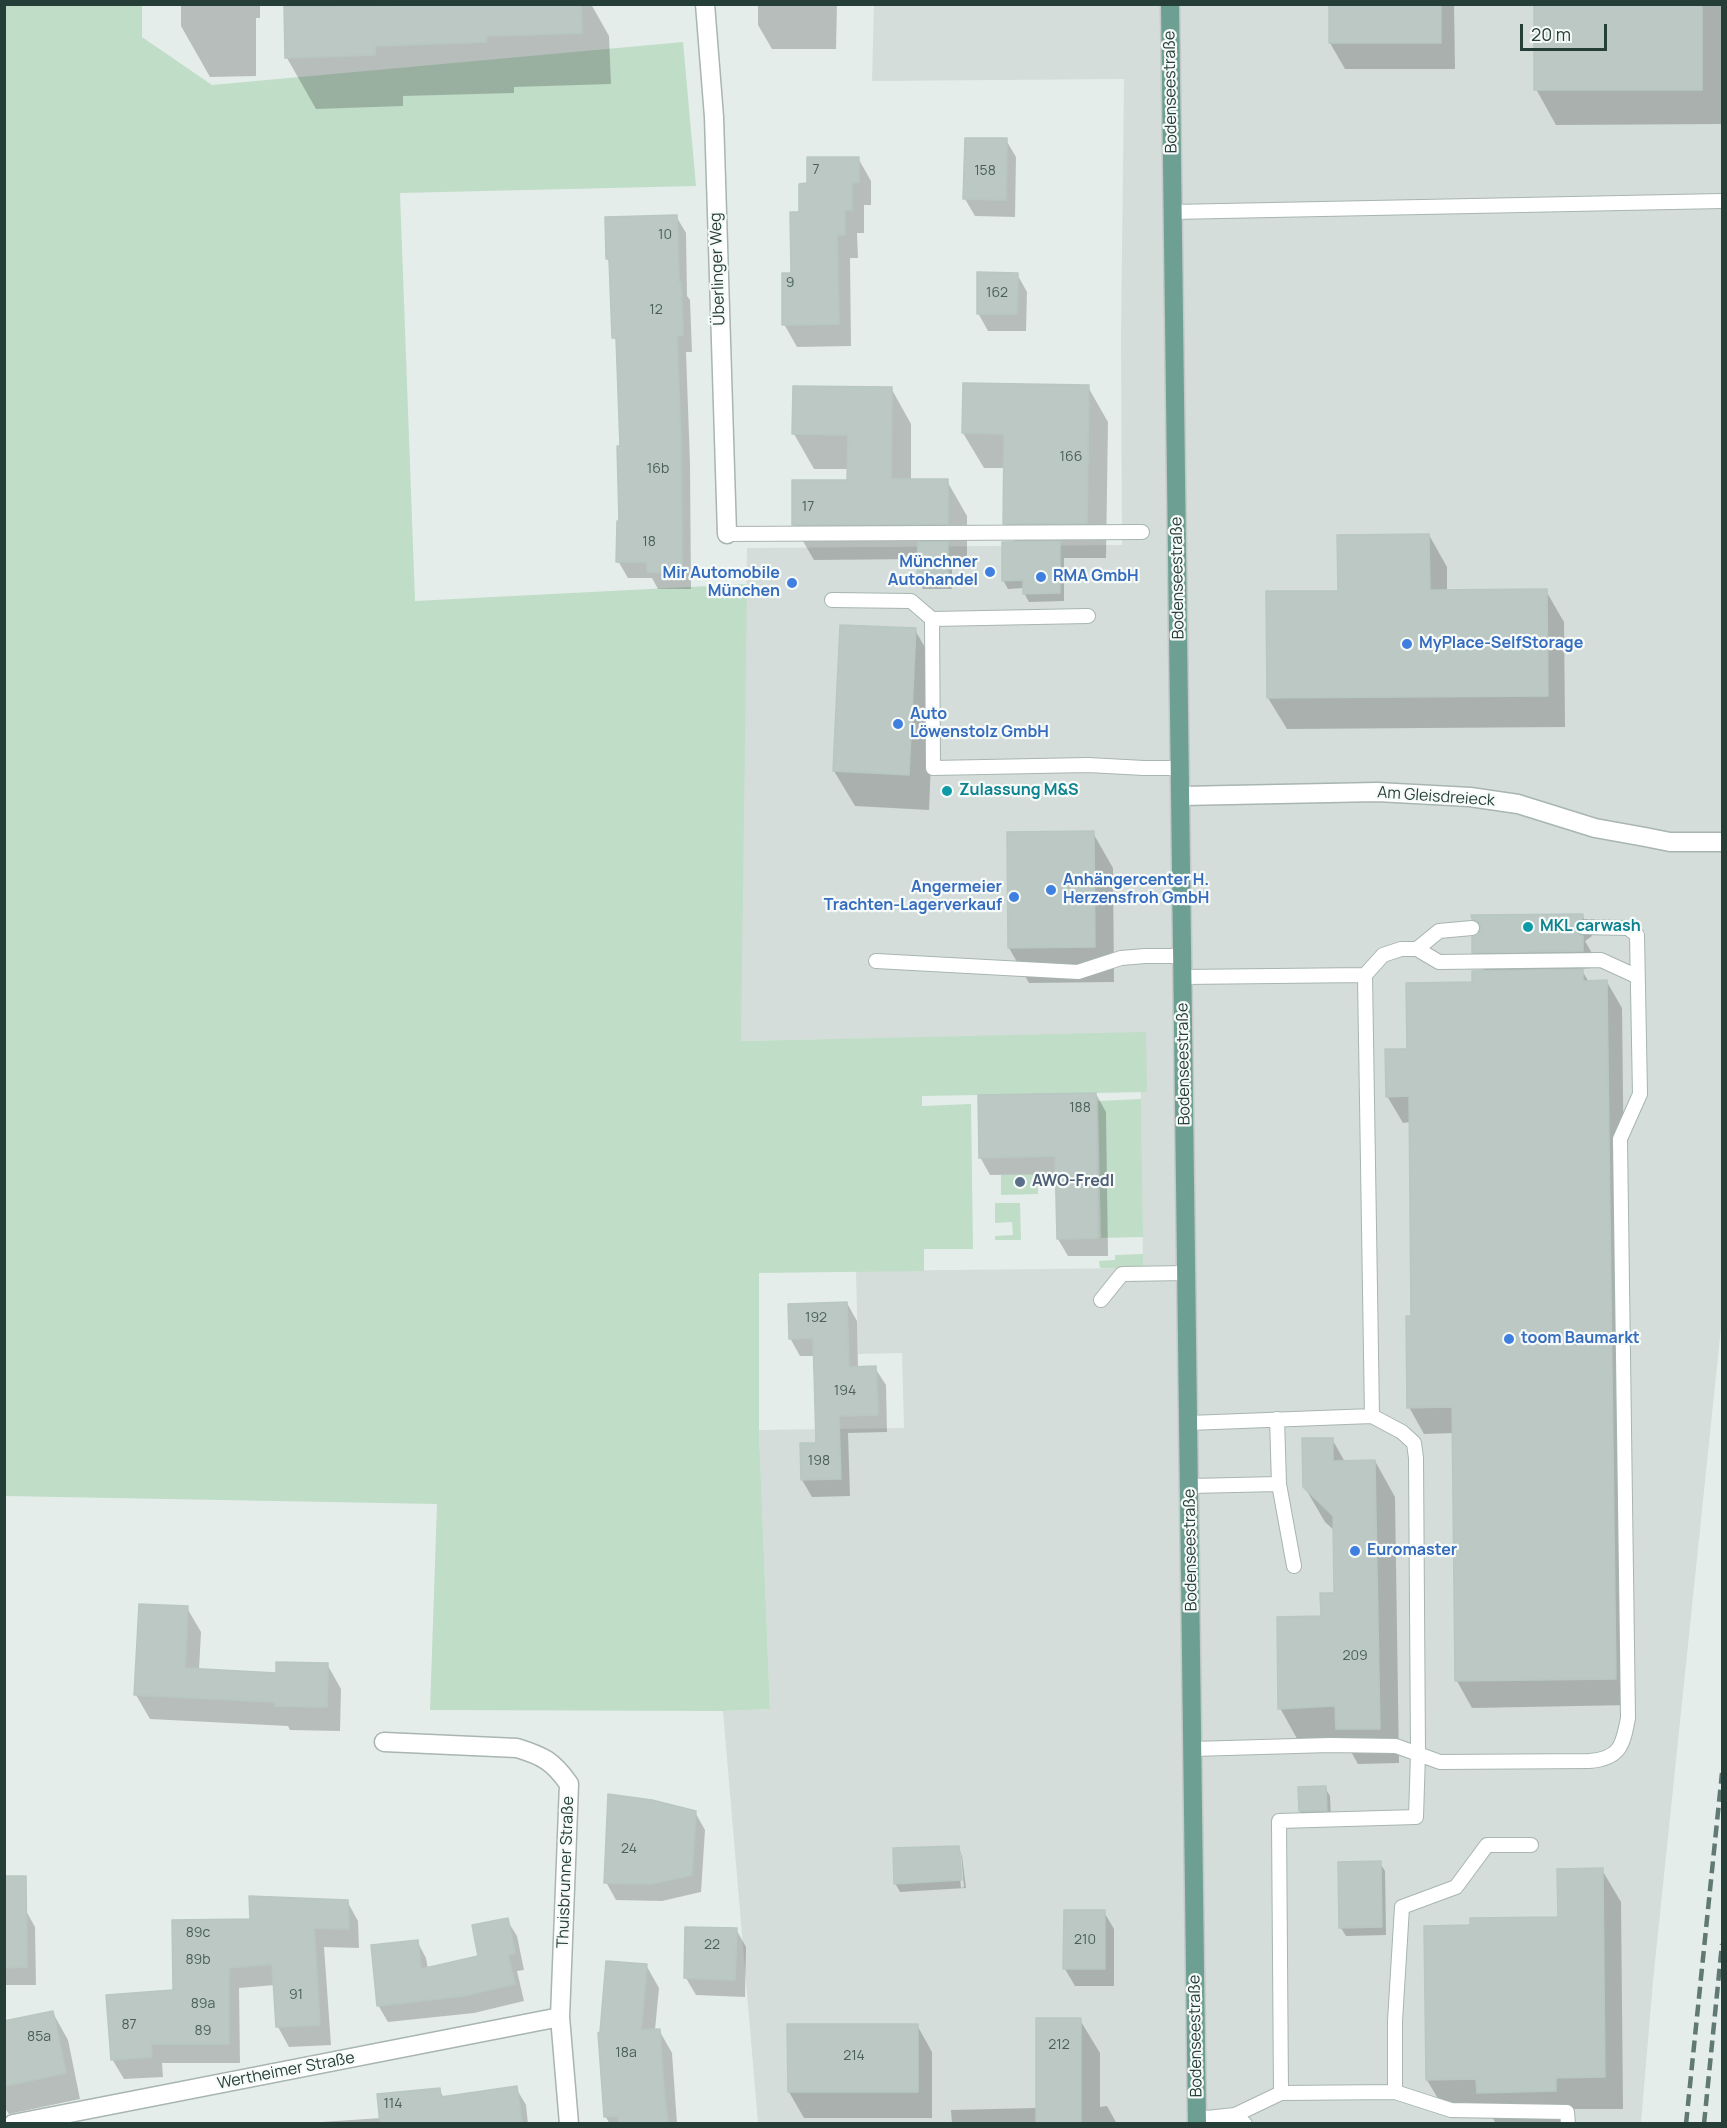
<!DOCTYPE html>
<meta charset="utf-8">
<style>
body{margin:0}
#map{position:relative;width:1727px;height:2128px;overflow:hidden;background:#e5edea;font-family:Manrope,sans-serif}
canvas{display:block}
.frame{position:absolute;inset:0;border:6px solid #263e38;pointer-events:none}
.scale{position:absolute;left:1520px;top:24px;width:87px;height:27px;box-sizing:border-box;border:3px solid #263e38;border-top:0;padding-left:8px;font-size:18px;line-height:21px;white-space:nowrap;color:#263e38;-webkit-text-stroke:4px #f6faf8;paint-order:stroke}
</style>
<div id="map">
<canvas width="1727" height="2128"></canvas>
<div class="frame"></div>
<div class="scale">20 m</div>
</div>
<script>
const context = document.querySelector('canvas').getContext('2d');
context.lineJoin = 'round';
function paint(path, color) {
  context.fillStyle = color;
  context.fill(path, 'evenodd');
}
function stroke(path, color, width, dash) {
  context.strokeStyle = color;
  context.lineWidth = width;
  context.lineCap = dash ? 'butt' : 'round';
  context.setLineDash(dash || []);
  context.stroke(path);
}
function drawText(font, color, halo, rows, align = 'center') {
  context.font = font + ' Manrope,sans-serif';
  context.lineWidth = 4.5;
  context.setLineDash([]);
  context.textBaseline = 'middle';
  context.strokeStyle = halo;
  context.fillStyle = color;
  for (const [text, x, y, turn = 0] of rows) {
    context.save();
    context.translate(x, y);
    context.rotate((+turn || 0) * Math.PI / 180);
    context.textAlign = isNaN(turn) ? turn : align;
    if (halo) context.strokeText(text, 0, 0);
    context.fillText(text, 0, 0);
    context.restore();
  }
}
paint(new Path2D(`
 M874,5H1722V1318L1653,1981L1641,2123H758L723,1711L770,1709L759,1430L904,1428L902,1353L858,1354L856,1271L1143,1268L1140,1033L740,1041L747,548L1122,545L1121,337L1124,79L872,81Z`), '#d4ddd9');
paint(new Path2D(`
 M5,4L142,5V37L212,85L683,42L696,186L400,193L415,601L747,584L741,1041L1146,1032L1147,1092L922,1096V1106L971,1104L973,1249H924V1271L759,1273V1430L770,1709L723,1711L430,1710L437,1504L5,1496Z
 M1141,1099L1143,1237L1101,1238L1098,1101Z
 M1037,1174L1038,1194L1001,1195V1175Z
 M995,1203H1020L1021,1240H995V1236L1013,1235L1012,1222L995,1223Z
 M1143,1254V1269L1100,1268L1099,1261L1115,1260V1255Z`), '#c0ddc8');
paint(new Path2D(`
 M181,4H260V18H256V76L210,77L181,26Z
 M341,4H591L609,36L611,84L514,87V93L403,96V106L316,109L287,58L285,7Z
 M758,4H837L836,49H772L758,25Z
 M1330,4H1454L1455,69H1345L1330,43Z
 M1536,4H1721V124L1556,125L1536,89Z
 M1006,140L1016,157L1015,217L975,216L965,199Z
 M858,158L871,181V205H864V233H857L858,258H850L851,346L797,347L784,324L793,275L800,214L808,185Z
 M676,216L686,233L687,296L690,300L692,352H686L690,463L691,589H658L652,578H628L618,561L621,522V448L618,344L614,337L611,265L607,258Z
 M1017,274L1027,292L1026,331H988L978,313Z
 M1088,387L1108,422L1106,558H1064V601L1029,602L1024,593V588L1008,589L1003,580L1016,543L1004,523L1005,468H984L963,433Z
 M891,388L911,424V480L947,481L967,516V559H952V589H923L918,580L919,559L814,560L793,524L849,482V469H814L794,434Z
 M1429,535L1447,567V592L1546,591L1564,622L1565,727L1287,729L1268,698V593L1339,592Z
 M841,627L915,630L935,665L929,810L855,806L834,771Z
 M1093,833L1113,868L1114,982L1029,983L1009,948Z
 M1582,915L1592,933V936L1585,941L1593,955L1592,968L1581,969L1589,982H1607L1622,1008L1630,1705L1472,1708L1457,1681L1454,1433L1424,1434L1409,1407L1413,1317L1410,1122L1403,1123L1387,1096L1409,1050L1485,972L1473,952L1480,932L1473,919Z
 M1096,1094L1106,1112L1108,1256H1068L1058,1239L1057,1174L990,1175L980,1157Z
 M847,1303L857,1321L858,1368H875L886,1385L887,1432L848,1433L850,1496L812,1497L802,1480L818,1444L815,1356H800L790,1338Z
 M1332,1439L1345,1462L1375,1461L1395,1497L1399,1763L1358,1764L1345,1741L1300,1744L1280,1708L1335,1594V1531L1325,1522L1304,1486Z
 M187,1608L201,1632L199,1670L277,1674L327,1664L341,1689L340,1731L290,1730L288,1726L150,1719L136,1695Z
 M1325,1788L1330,1796L1331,1819H1305L1300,1811Z
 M695,1812L705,1830L701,1892L662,1901L616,1900L606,1882Z
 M958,1847L962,1856L966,1888L900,1892L895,1883ZM958,1854H961L964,1887L961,1888Z
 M1380,1863L1385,1871L1386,1935L1346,1936L1341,1928Z
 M1602,1870L1621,1902L1623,2109H1573L1574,2123L1496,2124L1489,2111L1446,2112L1427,2080L1471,1927L1559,1918Z
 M347,1901L358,1921L359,1948L324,1947L331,2045L289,2047L278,2027L275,1985L239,1988L240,2063H162L163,2077L124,2079L112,2059L175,1991L252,1921Z
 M25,1909L35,1927L36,1985H4V1910Z
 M1104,1912L1114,1929V1986H1075L1065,1969Z
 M507,1920L517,1936L524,1970L517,1971L524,2001L474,2013L388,2022L378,2005L417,1941L426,1958L428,1969L480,1957Z
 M736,1929L746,1947L745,1997L696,1995L686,1978Z
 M646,1965L659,1988L655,2030H659L672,2053L677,2124H610L605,2116Z
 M53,2013L68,2040L80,2099L9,2114L4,2107V2023Z
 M1080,2020L1100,2053V2107L1107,2106L1117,2124H952L951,2110L1037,2108Z
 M917,2025L932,2052V2118H804L789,2092Z
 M516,2088L526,2105L528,2124H291L381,2118L439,2089L444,2098Z`), '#0003');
const building = new Path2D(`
 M581,4L582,33L486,36V42L375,46V55L285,58L284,6Z
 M1329,4H1441V43H1329Z
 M1534,4H1702V90H1534Z
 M965,138H1007L1006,200L963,199Z
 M807,157H859V182L852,183V210H845V235H837L839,324L782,325V273H791L790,212H799V184L807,183Z
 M677,215L679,282H681L683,335L677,336L681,444L682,573L647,572V562H616L617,521H619L617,446H620L616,338H612L609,259H606L605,217Z
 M977,272L1018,273L1017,314H977Z
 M963,383L1089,385L1087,523L1003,524L1004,434L962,433Z
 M793,386L892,387L891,479H948V524L792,525V480H847L848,435L792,434Z
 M1429,534L1430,590L1547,589L1548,696L1267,698L1266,591H1338L1337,535Z
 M1060,541V593L1023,594V580L1002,581V542Z
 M918,542H948V581H917Z
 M840,625L916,628L909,775L833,771Z
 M1094,831L1095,947L1008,948L1007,832Z
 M1583,914V918L1576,922L1574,927L1578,934L1583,936V951L1472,953V937L1478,935L1481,928L1479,922L1472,919L1471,915Z
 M1583,969V981L1607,980L1616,1679L1455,1681L1452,1407L1407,1408L1406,1316H1411L1409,1096L1386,1097L1385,1049H1407L1406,983L1472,982V971Z
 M1096,1093L1098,1238L1057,1239L1055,1156L979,1158L978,1095Z
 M847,1302L849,1367L876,1366L878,1415L839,1416L841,1479L801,1480L800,1443H816L813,1338L789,1339L788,1304Z
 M1302,1438H1333V1461L1375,1460L1380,1729H1336L1335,1706L1278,1709L1277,1617L1321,1616L1320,1593H1334L1333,1516L1303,1487Z
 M139,1604L188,1606L185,1668L276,1673V1662L328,1663L327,1707L275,1706V1702L134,1695Z
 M1326,1786L1327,1811H1299L1298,1787Z
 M608,1794L652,1800L696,1811L692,1875L651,1884L604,1883Z
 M959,1846L962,1880L894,1884L893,1848Z
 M1381,1861L1382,1927L1339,1928L1338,1862Z
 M1603,1868L1605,2077L1556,2078V2091L1477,2093L1476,2079L1426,2080L1424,1926L1470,1925V1918L1558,1917L1557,1869Z
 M4,1876H26L27,1967L4,1968Z
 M249,1896L348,1900L349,1929L314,1928L320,2025L276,2027L272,1964L229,1968V2044H151L152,2057L111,2060L106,1995L173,1990L172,1920L250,1919Z
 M1064,1910H1105V1969H1063Z
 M508,1918L515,1953L508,1955L515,1984L463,1996L377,2006L371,1945L418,1940L421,1969L478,1956L472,1925Z
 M685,1927L737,1928L735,1980L684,1978Z
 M606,1961L647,1964L641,2030L660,2029L664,2093L668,2124H619L618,2116L604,2117L598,2033L600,2032Z
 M53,2011L66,2073L4,2086V2021Z
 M1036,2018H1081V2124H1036Z
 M787,2024H918V2092H788Z
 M517,2086L522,2124H380L377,2094L440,2088L441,2097Z`);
paint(building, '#bbc8c3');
stroke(building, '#b8c7c1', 1.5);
const lane = new Path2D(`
 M1172,212L1722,201
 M727,534L1142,532
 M832,600L911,601L932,619
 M1088,616L932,619L933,768L1088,765L1144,768H1181
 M1417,949L1439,931L1472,928
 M876,961L1078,972L1121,958L1145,956H1183
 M1183,977L1365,975
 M1101,1300L1122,1274L1187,1273
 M1372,1416L1365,975L1383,955L1401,949H1417L1439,962L1601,960L1636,976
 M1277,1419L1279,1484L1294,1566
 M1189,1423L1372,1416L1402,1432L1414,1443L1416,1458L1418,1753L1416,1817L1279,1821L1281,2093
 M1190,1486L1279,1484
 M1193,1749L1330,1745L1396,1746L1440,1762L1589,1761C1620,1759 1623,1745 1628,1718L1620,1139L1640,1094L1637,935L1628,928L1583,927
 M1395,2092L1451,2110L1567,2112L1568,2124
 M1235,2115L1281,2093L1395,2092V2021L1402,1907L1456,1887L1487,1845H1531
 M1197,2119L1235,2115L1245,2124`);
const street = new Path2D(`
 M705,4L714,117L727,534
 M1181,796L1377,792L1470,797L1518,804L1595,828L1645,837L1670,842H1722
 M384,1742L517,1748C543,1756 553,1761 569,1784L560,2017L569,2124
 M13,2124L560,2017`);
const primary = new Path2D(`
 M1170,4L1197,2124`);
stroke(lane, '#a8b5b1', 16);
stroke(street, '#a8b5b1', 21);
stroke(primary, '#c2c9c7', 21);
stroke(lane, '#fff', 14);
stroke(street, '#fff', 18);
stroke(primary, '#6da092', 18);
stroke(new Path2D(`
 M1686,2124L1722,1773
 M1704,2124L1722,1944`), '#607a73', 4.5, [12, 6]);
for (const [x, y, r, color] of [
 [990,572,6,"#3f7fe0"],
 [1041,577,6,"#3f7fe0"],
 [792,583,6,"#3f7fe0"],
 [1407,644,6,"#3f7fe0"],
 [898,724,6,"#3f7fe0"],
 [947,791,6,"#0f9aa8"],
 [1051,890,6,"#3f7fe0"],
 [1014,897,6,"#3f7fe0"],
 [1528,927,6,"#0f9aa8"],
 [1020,1182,6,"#5c6f8a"],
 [1509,1339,6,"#3f7fe0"],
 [1355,1551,6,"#3f7fe0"]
]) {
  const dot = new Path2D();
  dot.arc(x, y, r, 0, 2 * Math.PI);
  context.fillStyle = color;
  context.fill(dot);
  stroke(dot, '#f6faf8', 2);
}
drawText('14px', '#4b605b', null, [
 ["7",816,170],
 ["158",985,171],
 ["10",665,235],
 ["9",790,283],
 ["162",997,293],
 ["12",656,310],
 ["166",1071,457],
 ["16b",658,469],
 ["17",808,507],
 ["18",649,542],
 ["188",1080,1108],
 ["192",816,1318],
 ["194",845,1391],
 ["198",819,1461],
 ["209",1355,1656],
 ["24",629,1849],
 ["89c",198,1933],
 ["210",1085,1940],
 ["22",712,1945],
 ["89b",198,1960],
 ["91",296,1995],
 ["89a",203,2004],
 ["87",129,2025],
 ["89",203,2031],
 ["85a",39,2037],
 ["212",1059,2045],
 ["18a",626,2053],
 ["214",854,2056],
 ["114",393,2104]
]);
drawText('16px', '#263e38', '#f6faf8', [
 ["Bodenseestraße",1171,92,-91],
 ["Überlinger Weg",718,269,-92],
 ["Bodenseestraße",1178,578,-91],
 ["Am Gleisdreieck",1436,797,4],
 ["Bodenseestraße",1184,1064,-91],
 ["Bodenseestraße",1191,1550,-91],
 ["Thuisbrunner Straße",566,1872,-88],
 ["Bodenseestraße",1196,2036,-91],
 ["Wertheimer Straße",286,2071,-11]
]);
drawText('bold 16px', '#366cbe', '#f6faf8', [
 ["Münchner",978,563,"right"],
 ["Autohandel",978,581,"right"],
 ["Mir Automobile",780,574,"right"],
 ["München",780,592,"right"],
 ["RMA GmbH",1053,577],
 ["MyPlace-SelfStorage",1419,644],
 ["Auto",910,715],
 ["Löwenstolz GmbH",910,733],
 ["Anhängercenter H.",1063,881],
 ["Herzensfroh GmbH",1063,899],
 ["Angermeier",1002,888,"right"],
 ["Trachten-Lagerverkauf",1002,906,"right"],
 ["toom Baumarkt",1521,1339],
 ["Euromaster",1367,1551]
], 'left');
drawText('bold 16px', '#0d838f', '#f6faf8', [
 ["Zulassung M&S",959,791],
 ["MKL carwash",1540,927]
], 'left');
drawText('bold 16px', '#4e5e75', '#f6faf8', [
 ["AWO-Fredl",1032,1182]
], 'left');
</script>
